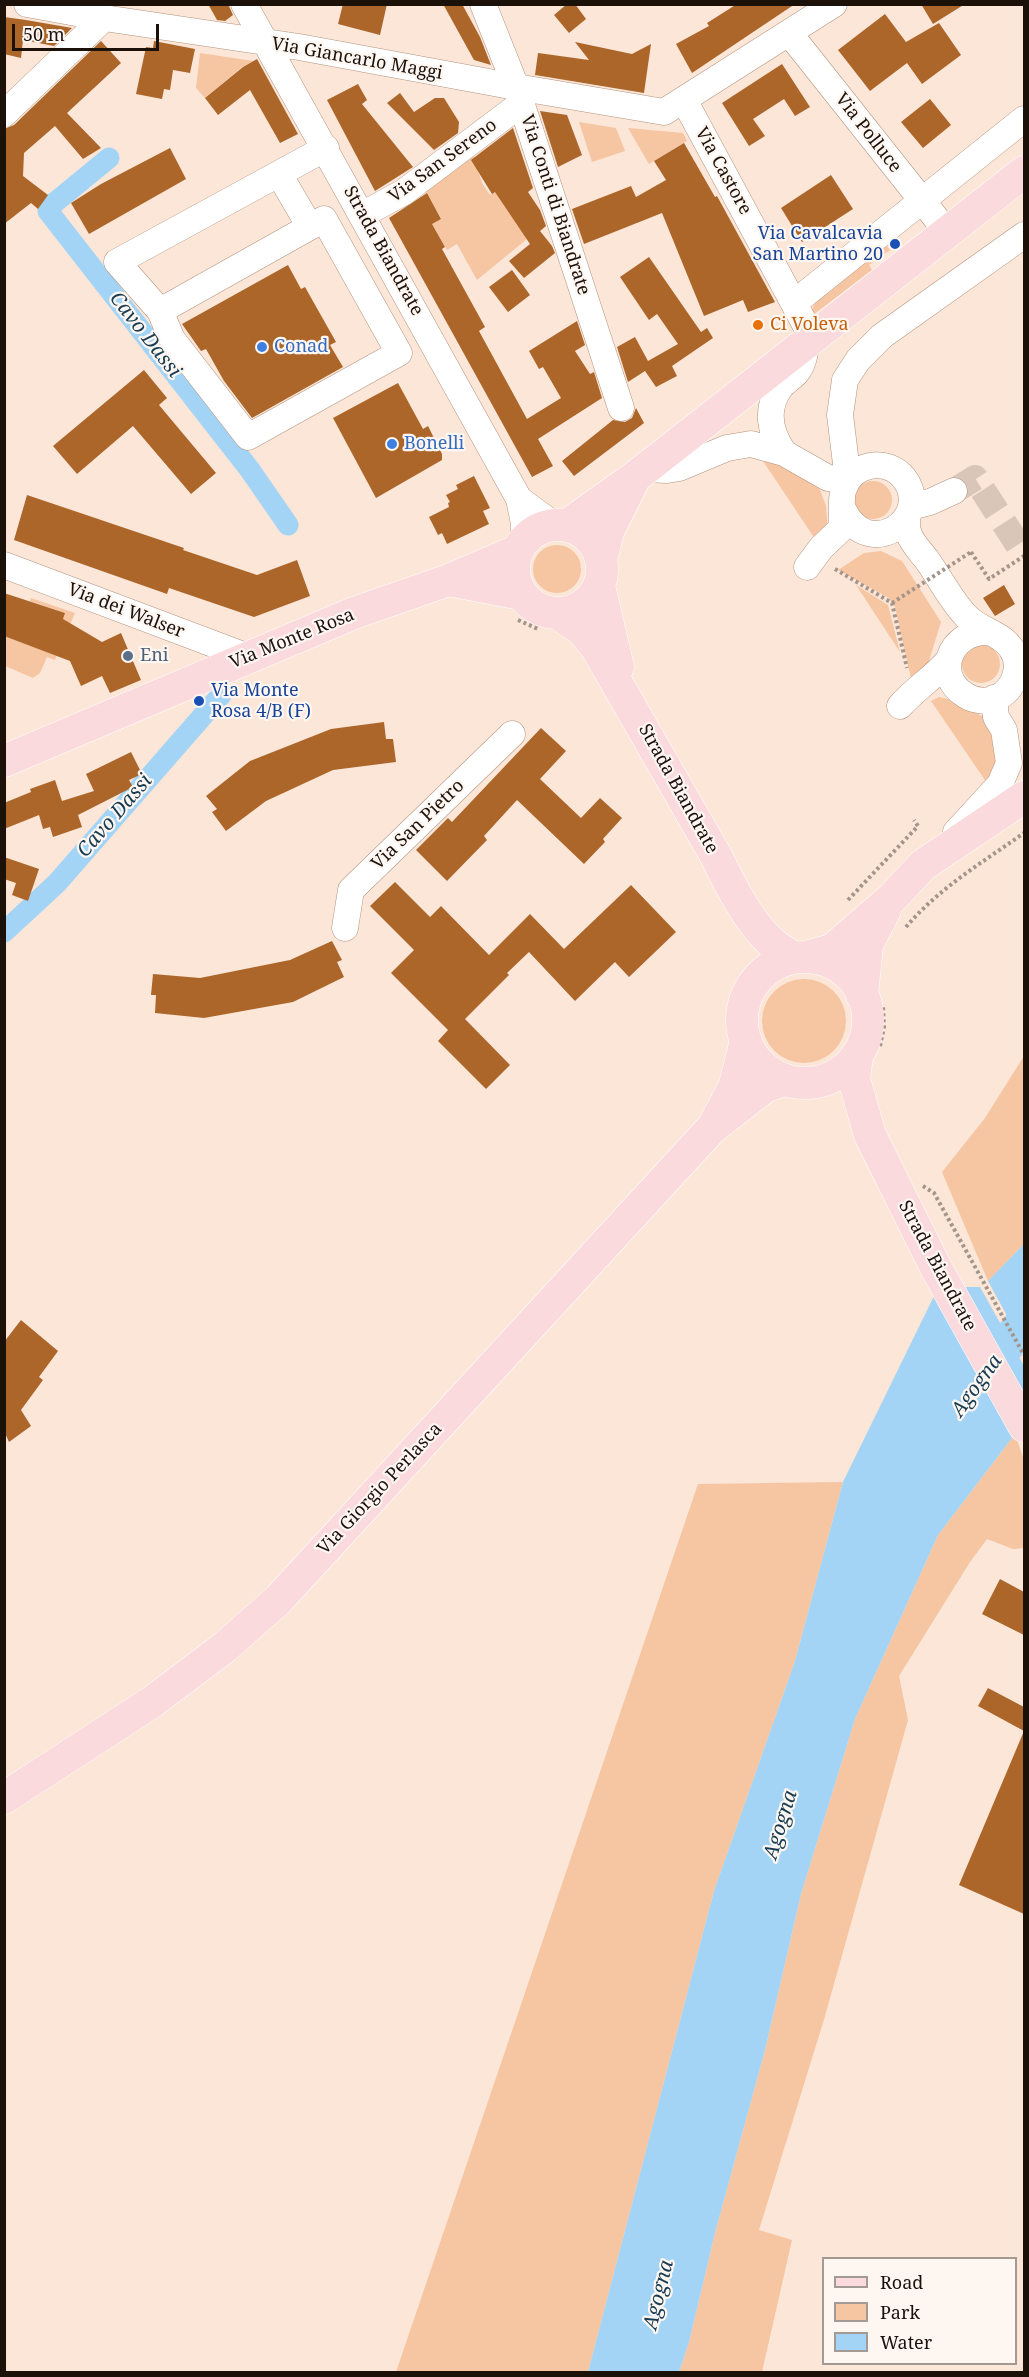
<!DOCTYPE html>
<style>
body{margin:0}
#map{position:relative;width:1029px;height:2377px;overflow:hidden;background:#fbe6d8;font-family:"Noto Serif",serif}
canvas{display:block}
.frame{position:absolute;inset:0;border:6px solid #1c1109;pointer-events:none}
.legend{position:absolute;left:822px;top:2257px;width:195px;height:108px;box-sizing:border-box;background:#fdf6f1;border:2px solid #a39a94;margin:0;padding:8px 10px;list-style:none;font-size:18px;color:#1c1109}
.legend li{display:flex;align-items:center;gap:12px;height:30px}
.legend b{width:30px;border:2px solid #a39a94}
.scale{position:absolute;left:12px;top:24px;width:147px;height:27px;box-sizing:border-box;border:3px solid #1c1109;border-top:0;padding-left:8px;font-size:18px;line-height:21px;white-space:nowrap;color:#1c1109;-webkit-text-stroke:4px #fdf6f1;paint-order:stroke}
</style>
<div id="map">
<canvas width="1029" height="2377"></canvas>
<div class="frame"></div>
<ul class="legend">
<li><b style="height:8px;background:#fadadc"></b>Road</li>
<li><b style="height:16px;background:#f6c5a2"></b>Park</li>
<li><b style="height:16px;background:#a3d4f6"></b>Water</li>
</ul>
<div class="scale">50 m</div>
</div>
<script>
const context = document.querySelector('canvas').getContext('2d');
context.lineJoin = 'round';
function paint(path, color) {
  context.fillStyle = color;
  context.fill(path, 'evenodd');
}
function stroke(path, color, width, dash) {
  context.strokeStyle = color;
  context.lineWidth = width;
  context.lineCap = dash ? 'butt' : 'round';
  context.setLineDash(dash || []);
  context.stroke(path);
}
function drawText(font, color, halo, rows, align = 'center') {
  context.font = font + ' "Noto Serif",serif';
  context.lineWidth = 4.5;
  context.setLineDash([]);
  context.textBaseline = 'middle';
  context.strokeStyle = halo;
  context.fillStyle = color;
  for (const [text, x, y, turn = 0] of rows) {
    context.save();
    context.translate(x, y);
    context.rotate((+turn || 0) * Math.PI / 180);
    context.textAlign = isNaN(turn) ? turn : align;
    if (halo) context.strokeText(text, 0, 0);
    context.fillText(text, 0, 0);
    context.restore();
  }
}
paint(new Path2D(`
 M200,53L253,61L242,67L205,98L196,88Z
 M579,122L616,128L625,151L592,162Z
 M628,128L683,133L687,141L649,164Z
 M471,148L482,183L490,195L502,187L527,239L477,280L457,244L447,250L432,224L441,218L423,186Z
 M887,246L890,250L869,265L872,270L809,318L815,302Z
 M759,455L817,482L826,506L828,532L819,545Z
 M854 500a19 19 0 1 1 38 0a19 19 0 1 1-38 0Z
 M533 569a24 24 0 1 1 48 0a24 24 0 1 1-48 0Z
 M881,551L902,561L941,622L927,667L911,678L895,607L889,598L838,570L864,553Z
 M856,585L888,605L900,652Z
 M31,598L75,613L55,660L47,657L40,673L33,678L5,666L4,636L50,653L65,613L30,601Z
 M962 664a19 19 0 1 1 38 0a19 19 0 1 1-38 0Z
 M939,697L948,699L986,718L1000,754L989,786L931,701Z
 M762 1021a42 42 0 1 1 84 0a42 42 0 1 1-84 0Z
 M1024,1056V1244L988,1281L942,1172L985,1118Z
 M1015,1434L1024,1460V1548L1013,1549L987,1539L970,1562L899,1676L908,1720L825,2016L759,2230L792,2240L762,2372H679L689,2342L716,2229L765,2050L801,1894L855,1719L938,1535Z
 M843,1482L795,1661L714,1891L588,2372H396L698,1484Z`), '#f6c5a2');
paint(new Path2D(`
 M1024,1244V1347L988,1281Z
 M958,1287H980L1024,1366V1404Z
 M936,1292L1015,1434L938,1535L855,1719L801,1894L765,2050L716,2229L689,2342L679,2372H588L714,1891L795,1661L843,1482Z`), '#a3d4f6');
stroke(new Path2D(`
 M109,158L53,204L48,211L250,470L288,525
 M4,932L57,883L221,695`), '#a3d4f6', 21);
stroke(new Path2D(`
 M982,1379L1024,1321`), '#a3d4f6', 36);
paint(new Path2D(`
 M208,4H228L233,15L225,21L217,20Z
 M343,4H387L380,35L338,24Z
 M443,4H462L480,37L491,65L474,60Z
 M567,4H575L586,19L569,33L554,15Z
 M737,4H795L692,73L676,44L709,26L707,23Z
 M921,4H965L933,24Z
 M885,14L906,42L939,23L961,55L922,84L907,63L870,91L838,50Z
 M4,17L26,20L72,28L54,46L23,40L21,58L4,54Z
 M101,41L121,63L67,113L101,148L83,159L55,126L24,153L23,176L48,195L38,209L31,203L4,224V129L14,125Z
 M154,41L195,49L190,73L173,70L170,90L164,89L162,99L136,94L146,47L153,48Z
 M575,42L632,54L651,44L644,93L535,75L538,53L589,60Z
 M257,59L298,134L280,143L250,90L218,115L205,98L243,67Z
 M782,64L810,107L795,116L784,99L753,119L765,136L749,146L722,103Z
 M358,84L367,100L362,104L413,167L375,191L327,100Z
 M400,93L414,112L435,98H444L459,122L458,133L434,150L387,103Z
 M930,99L951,125L923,148L901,122Z
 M540,111L567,115L582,155L558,167Z
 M513,128L533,188L528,192L540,210L546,226L540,231L552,246L555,253L524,278L509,261L530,244L495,192L492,194L471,160Z
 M684,143L715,197L717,196L775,302L748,312L743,300L704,316L662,213L584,244L572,209L631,186L636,197L666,180L654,161Z
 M170,148L186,179L89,234L71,203L101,184Z
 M831,175L853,209L802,242L781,208Z
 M427,193L441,219L432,224L445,247L442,249L485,327L479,331L527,419L561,398L543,367L539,369L529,351L577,321L585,345L575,351L590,374L594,372L602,398L538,439L553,466L532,477L389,218Z
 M649,257L701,332L707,328L713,338L672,366L677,376L656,387L645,371L628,382L617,347L635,337L648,361L678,344L657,314L649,320L620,277Z
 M288,265L301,289L305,287L336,342L330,345L343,367L252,418L224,381L206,349L201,351L182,324Z
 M512,270L530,295L508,312L489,287Z
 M144,370L167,398L159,405L216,473L191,494L133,426L77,474L53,446Z
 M398,383L423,429L428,426L442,454V460L376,498L333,418Z
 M636,408L644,423L574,476L562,461L613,420L625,422L632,418Z
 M474,476L490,508L483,511L489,524L447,544L442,533L438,535L429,517L449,507L448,503L450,502L446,495L458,489L456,485Z
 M27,495L184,548L183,550L257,575L297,560L310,596L254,617L169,588L167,594L14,540Z
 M1004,585L1015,604L995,616L983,598Z
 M4,593L65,613L63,619L102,642L121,633L141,680L110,693L102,676L81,686L70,661L4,636Z
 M384,722L386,739H393L396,762L333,770L266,801L226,831L212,812L217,809L206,796L250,761L331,729Z
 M541,728L566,751L540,779L581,818L600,798L622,818L603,839L605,842L584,864L517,800L484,836L487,840L447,881L416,850L448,818L452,822Z
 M131,752L142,774L129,780L133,787L78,815L82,827L53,837L50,827L43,829L39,815L4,829V803L31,792L30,789L55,780L62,801L94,791L86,774Z
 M4,857L39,869L28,901L12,895L16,883L4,879Z
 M395,882L430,917L441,906L489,955L530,914L564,949L631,885L676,932L629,977L615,962L575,1001L529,952L507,973L509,975L465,1019L510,1065L486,1089L438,1041L448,1030L391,973L414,950L370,906Z
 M332,941L342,960L337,962L344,977L293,1002L204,1018L155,1013L156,995H151L153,974L200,978L290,960Z
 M21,1320L58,1351L39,1377L43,1380L21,1410L31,1426L9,1442L4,1431V1342Z
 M1000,1579L1024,1592V1635L982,1614Z
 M988,1688L1024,1707V1731L978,1706Z
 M1024,1731V1914L959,1885Z`), '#ac662a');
stroke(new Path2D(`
 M954,491L975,478L1024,554`), '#dac6b9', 26, [26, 13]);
const minor = new Path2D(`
 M27,4L104,18L299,47L516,87L664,112L834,4
 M244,4L519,499L524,523V541
 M483,4L516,87L621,408
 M789,33L947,232
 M684,100L812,337
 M4,114L104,18
 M279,174L310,227
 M362,215L404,192L522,103
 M794,303L1024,119
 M160,311L172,339L248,437L399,353L324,219L160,311L117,262L326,148
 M784,453C770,433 765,409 780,388C784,382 792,378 797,372C804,363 805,352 807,341
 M643,469L667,470L679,468L727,448L751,444L784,453L828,478L848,480L840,415L845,380L858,360L882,336L1024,235
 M519,499L554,525
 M911,507L930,502L954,491
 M907,516C908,521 906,529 909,534C912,543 921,552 927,560C940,578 951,601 967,617C981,631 1001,633 1011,648C1023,665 1015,690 996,698C986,702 974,701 965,695C933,675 950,632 986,632
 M4,565L248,657
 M807,567L821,548L841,529C843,517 840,497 844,488C853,463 887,457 904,478C934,518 869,562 844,511
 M900,706C915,689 933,678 948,661
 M956,832L1000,784L1009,763L1004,730L996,717L994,698
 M345,928L351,890L512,734`);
const major = new Path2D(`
 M514 569a44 44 0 1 1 88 0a44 44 0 1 1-88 0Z
 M566,526L635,477L1024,172
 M601,560L608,531L633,481
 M449,580L521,594
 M599,586L618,667
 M559,614L582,630L596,647L716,856C730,885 749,923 773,944C779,949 787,953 793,958
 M4,761L354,613L449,580L517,551
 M806,957L832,950L891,899L923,865L1024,797
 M742 1020a63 63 0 1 1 126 0a63 63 0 1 1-126 0Z
 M862,995L867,945L885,910
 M857,1055L854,1079L870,1135L935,1266L1024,1426
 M716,1121L734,1088L746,1041
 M4,1798L152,1702L225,1647L278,1600L711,1129L766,1086L786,1080`);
stroke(minor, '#b3947e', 27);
stroke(major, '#fff', 33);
stroke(new Path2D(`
 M971,552L989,579L1024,556
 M835,569L892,603L907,668
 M518,620L538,629
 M848,900L918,826L914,820
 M906,927C939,888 983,862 1024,833
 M880,1046L884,1027L883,1006
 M923,1186L934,1193L1024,1355`), '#a59489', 4, [3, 3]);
stroke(minor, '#fff', 26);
stroke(major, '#fadadc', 32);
stroke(new Path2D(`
 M892,603L971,552`), '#a59489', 4, [3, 3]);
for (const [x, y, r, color] of [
 [895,244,6,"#1a4fb4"],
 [758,325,6,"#e8710a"],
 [262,347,6,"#3f7fe0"],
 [392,444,6,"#3f7fe0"],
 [128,656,6,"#5c6f8a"],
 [199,701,6,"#1a4fb4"]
]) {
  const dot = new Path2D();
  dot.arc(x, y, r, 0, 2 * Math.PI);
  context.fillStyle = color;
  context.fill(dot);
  stroke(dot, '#fdf6f1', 2);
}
drawText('18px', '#1c1109', '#fdf6f1', [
 ["Via Giancarlo Maggi",357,59,10],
 ["Via Polluce",868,133,52],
 ["Via San Sereno",443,161,-36],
 ["Via Castore",723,171,61],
 ["Via Conti di Biandrate",555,205,72],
 ["Strada Biandrate",383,251,61],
 ["Via dei Walser",126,611,21],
 ["Via Monte Rosa",292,639,-22],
 ["Strada Biandrate",678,789,61],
 ["Via San Pietro",418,825,-44],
 ["Strada Biandrate",937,1266,62],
 ["Via Giorgio Perlasca",380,1489,-47]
]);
drawText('18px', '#164399', '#fdf6f1', [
 ["Via Cavalcavia",883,234],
 ["San Martino 20",883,255],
 ["Via Monte",211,691,"left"],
 ["Rosa 4/B (F)",211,712,"left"]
], 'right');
drawText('18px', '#c56008', '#fdf6f1', [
 ["Ci Voleva",770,325]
], 'left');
drawText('18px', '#366cbe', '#fdf6f1', [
 ["Conad",274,347],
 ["Bonelli",404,444]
], 'left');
drawText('18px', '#4e5e75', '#fdf6f1', [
 ["Eni",140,656]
], 'left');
drawText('italic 20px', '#163b52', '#fdf6f1', [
 ["Cavo Dassi",145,335,52],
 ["Cavo Dassi",115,816,-49],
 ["Agogna",977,1386,-54],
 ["Agogna",781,1825,-73],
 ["Agogna",659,2295,-76]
]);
</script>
